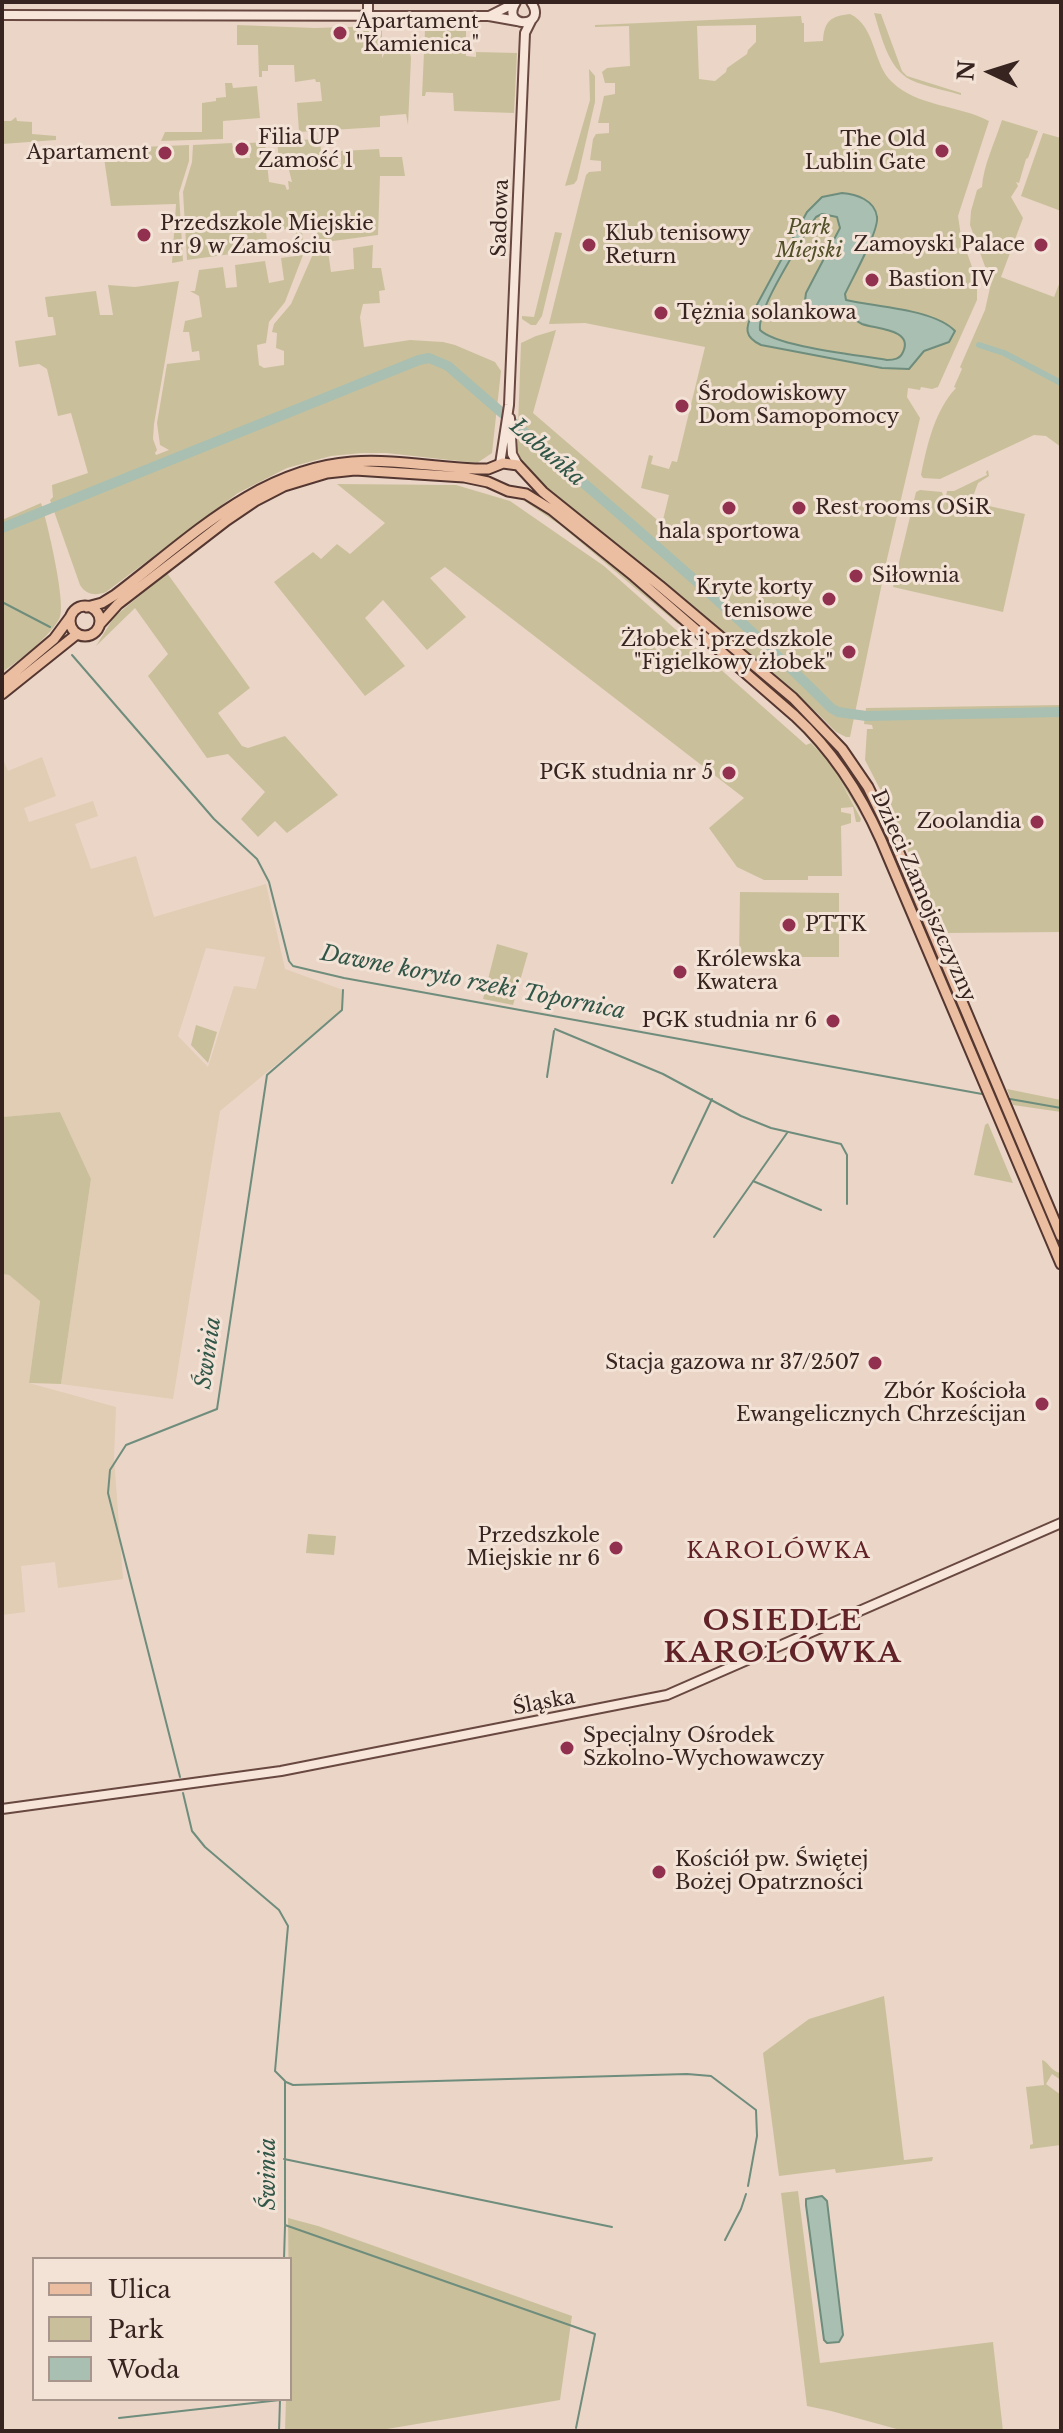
<!DOCTYPE html>
<meta charset="utf-8">
<style>
body{margin:0}
#map{position:relative;width:1063px;height:2433px;overflow:hidden;background:#ebd5c7;font-family:"Libre Baskerville",serif}
canvas{display:block}
.frame{position:absolute;inset:0;border:4px solid #372420;pointer-events:none}
.legend{position:absolute;left:32px;top:2257px;width:260px;height:144px;box-sizing:border-box;background:#f3e2d6;border:2px solid #a8968d;margin:0;padding:10px 14px;list-style:none;font-size:24px;color:#372420}
.legend li{display:flex;align-items:center;gap:16px;height:40px}
.legend b{width:40px;border:2px solid #a8968d}
.north{position:absolute;left:951px;top:32px;width:80px;height:80px;-webkit-text-stroke:6px #f3e2d6;paint-order:stroke;rotate:274deg;font-size:22px;font-weight:700;line-height:32px;text-align:center;color:#372420}
.north::after{content:'';display:block;margin:auto;width:28px;height:36px;background:#372420;clip-path:polygon(50% 0,100% 100%,50% 72%,0 100%)}
</style>
<div id="map">
<canvas width="1063" height="2433"></canvas>
<div class="frame"></div>
<ul class="legend">
<li><b style="height:10px;background:#ecbea1"></b>Ulica</li>
<li><b style="height:22px;background:#c9c09b"></b>Park</li>
<li><b style="height:22px;background:#a8bfb1"></b>Woda</li>
</ul>
<div class="north">N</div>
</div>
<script>
const context = document.querySelector('canvas').getContext('2d');
context.lineJoin = 'round';
function paint(path, color) {
  context.fillStyle = color;
  context.fill(path, 'evenodd');
}
function stroke(path, color, width, dash) {
  context.strokeStyle = color;
  context.lineWidth = width;
  context.lineCap = dash ? 'butt' : 'round';
  context.setLineDash(dash || []);
  context.stroke(path);
}
function drawText(font, color, halo, rows, align = 'center') {
  context.font = font + ' "Libre Baskerville",serif';
  context.lineWidth = 6;
  context.setLineDash([]);
  context.textBaseline = 'middle';
  context.strokeStyle = halo;
  context.fillStyle = color;
  for (const [text, x, y, turn = 0] of rows) {
    context.save();
    context.translate(x, y);
    context.rotate((+turn || 0) * Math.PI / 180);
    context.textAlign = isNaN(turn) ? turn : align;
    if (halo) context.strokeText(text, 0, 0);
    context.fillText(text, 0, 0);
    context.restore();
  }
}
paint(new Path2D(`
 M2,757L8,771L42,757L56,796L24,808L29,822L93,801L98,816L75,824L91,869L136,856L154,917L266,884L285,969L343,990L342,1010L220,1111L173,1399L61,1384L91,1179L60,1112L2,1117ZM206,948L265,957L256,989L234,986L208,1067L178,1036Z
 M2,1274L9,1275L40,1300L29,1383L116,1407L114,1458L123,1579L58,1588L55,1562L21,1566L25,1612L2,1615Z`), '#e1ccb4');
paint(new Path2D(`
 M874,13L881,14L902,71L907,76L961,93V95C945,90 926,87 911,80C888,69 881,35 874,13Z
 M850,14C876,26 873,65 892,82C918,107 959,105 989,121L958,216L961,236L977,281V300L938,387L932,389L921,387L920,390L908,388L907,397L920,418L887,559L850,737H846L836,732L817,713L758,662L538,483L517,454L521,343L536,336L556,330L533,413L662,524L669,495L641,488L649,455L653,456L651,464L669,469L672,461L677,462L705,347L585,323L549,324L586,175L589,172L601,171V161L590,160L593,139L596,134L609,133V123H598L604,96L615,94V83H605L602,72L607,68L630,66L629,26L595,27V25L801,16L802,23H804V42L823,41C824,21 831,16 850,14ZM756,25V42L748,50L747,54L727,68L726,72L715,81L699,79L697,26Z
 M237,25L315,28L382,26V58L384,54L410,53L411,58L408,125L406,114L380,116V127L299,132L297,103L322,101L320,82H316L315,79L295,82L294,65H268V71H262V77H259L258,45H237Z
 M425,30H466V56L476,57V52L517,53L514,113L454,111L453,93L426,92L425,96H422Z
 M589,69L595,76V102L577,180L574,184L565,186L590,100Z
 M225,83H232L233,88L257,86L260,118L223,121V139L161,141L165,132H202V103L216,101V98L226,97Z
 M16,117L17,121L32,122V134L56,136V140L2,144V121H11Z
 M1002,120L1038,131L1028,158L1026,159L1019,183L1016,182L1018,186L1011,197L1023,218L1001,277L1054,297L1061,279V447L1046,436L1034,435L940,479L923,478L921,475C927,445 935,410 956,388L954,387L962,369L960,367L985,310L991,283L970,225L971,211L977,190L982,187C983,166 995,142 1002,120Z
 M1043,133L1061,138V211L1021,196Z
 M320,139L322,164L341,163V151L379,149L380,157H402L405,176H380L378,235L318,243L316,228L302,230L303,245H298L295,228L266,232L268,249L187,260L183,192L192,162L193,145L232,143L235,158H250L249,143L265,142L269,182L285,185L287,190L289,189L288,181L292,182L289,170H280L277,141Z
 M189,145V161L179,193L183,261L172,263L176,204L111,206L103,151L140,152L141,147Z
 M555,232L562,233L542,316L536,325H531L522,319V316L534,317Z
 M373,245L372,268H381L385,290L379,291L380,303L363,304L360,317L364,347L410,340L443,342L455,345L495,362L501,371L492,453L477,463L386,453H362L331,456L287,468L238,493L106,592C96,596 86,595 80,585L50,500L53,497L52,485L88,473L71,413L58,416L47,369L39,364L19,367L15,341L56,335L53,317H48L45,297L96,291L100,315H113L108,285L135,287L179,281L154,424L153,439L157,450L155,453L156,455L169,450L160,445L157,423L167,364L200,360L199,351L192,352L189,332H183L185,321L202,317L199,296L190,291H195L199,270L223,267L226,288L237,287L235,265L265,261L269,283L284,280L281,258L303,255L285,302L269,322L266,343L257,345L259,365L264,368L284,365V351L276,348L277,333L272,332L274,324L291,304L313,254L328,251L331,272L354,269L353,248Z
 M988,470L989,476L978,483L971,502L1025,514L1003,612L893,587L916,492L920,490L942,492L943,495L946,496L947,491H954L987,475L986,472Z
 M337,484L456,485L510,501L604,566L806,745L811,743L822,755L794,722L696,639H701L797,721L822,748L850,794L863,818L841,782L861,819L860,822H856L853,807L841,808V812L851,814V823L841,826L842,876H808V880H764L737,867L709,828L744,798L445,567L430,578L466,617L427,650L383,600L365,618L405,666L365,696L274,582L313,552L321,559L337,544L350,554L385,523Z
 M523,497C581,528 631,579 681,622L678,624L560,525L520,498Z
 M41,503C47,521 66,602 60,617C53,634 18,662 2,672V520Z
 M167,573L250,688L218,713L242,746L248,748L285,736L338,795L287,833L275,821L258,837L241,819L265,792L228,754L207,758L148,676L168,654L135,608L96,646L114,617Z
 M1061,705V932L948,933L943,929L924,885L926,884L924,879L921,880L883,795L865,760L867,729H873L872,725L864,724L866,708Z
 M740,892L839,893V957H739Z
 M497,944L528,953L513,1005L483,999Z
 M196,1025L217,1032L208,1063L191,1045Z
 M1007,1089L1061,1100V1112L1013,1105Z
 M60,1112L91,1179L61,1384L29,1383L40,1301L9,1275L2,1274V1117Z
 M988,1123L1013,1183L974,1175L985,1125Z
 M308,1534L336,1536L334,1555L306,1553Z
 M884,1996L904,2160L933,2157L932,2161L836,2173L835,2169L779,2176L763,2053L809,2019Z
 M1042,2060C1049,2062 1051,2072 1061,2073V2080L1052,2074L1046,2084L1061,2095V2145L1030,2149V2145L1033,2144L1026,2087L1044,2085Z
 M798,2191L820,2363L993,2342L1003,2431H904L831,2411L807,2406L781,2193Z
 M288,2218L318,2226L572,2316L560,2400L375,2431H285L286,2399H290Z`), '#c9c09b');
const water = new Path2D(`
 M842,193C856,194 875,200 877,217C879,231 852,279 845,294L846,300C876,307 934,309 955,331L949,342L924,351L909,369L882,368L761,345C744,337 745,328 753,312L807,212L822,197ZM822,214L837,217L840,228L806,293L804,308C815,322 827,313 841,309C849,314 854,320 862,324C875,329 914,329 903,352C900,359 894,360 887,360C860,355 777,347 760,330C757,309 798,248 809,227L816,217Z
 M822,2196L827,2201L843,2335L839,2342L827,2343L824,2340L806,2205V2199Z`);
paint(water, '#a8bfb1');
stroke(water, '#6f8d7c', 2);
stroke(new Path2D(`
 M2,602L50,627
 M72,655L214,819L257,859L269,882L289,961L293,966L344,978L982,1094
 M555,1029L663,1074L741,1116L771,1128L841,1144L847,1155V1204
 M547,1077L554,1031
 M1010,1099L1061,1108
 M753,1181L821,1210
 M672,1183L712,1099
 M714,1237L787,1133
 M180,1777L108,1493L110,1470L126,1445L217,1409L267,1075L342,1010L343,990
 M183,1793L192,1831L205,1847L279,1910L288,1926L275,2071L285,2081V2225L595,2334L576,2428
 M286,2082L293,2085L687,2074L711,2076L756,2110L757,2136L748,2186
 M284,2159L612,2227
 M725,2240L741,2209L746,2194
 M284,2259L285,2226
 M119,2418L280,2400
 M279,2431L280,2400`), '#6f8d7c', 2);
stroke(new Path2D(`
 M979,345L1004,353L1061,383`), '#a8bfb1', 6);
stroke(new Path2D(`
 M2,528L419,360L429,358L448,366C577,479 710,587 831,708L838,712L866,716L1061,712`), '#a8bfb1', 10);
const secondary = new Path2D(`
 M368,2V16
 M516,2C499,29 549,29 531,2
 M2,15L489,16L517,21
 M489,16L515,3
 M510,418L512,454L518,465
 M500,464L509,405L525,33L531,21
 M2,1809L281,1771L667,1695L1061,1523`);
const primary = new Path2D(`
 M70 621a15 15 0 1 1 30 0a15 15 0 1 1-30 0Z
 M87,607L102,603L115,595C188,540 257,469 352,462C393,459 434,467 475,469H488L503,463L518,465L543,492L660,586L793,698L842,749L868,787L892,836L1061,1236
 M100,624L118,604L227,520L255,501L284,486L327,473L355,470L464,477L488,482L508,491L526,494L552,510L634,576L795,716C833,751 860,793 881,840L1061,1264
 M2,683L54,639L71,616
 M2,694L77,634`);
stroke(secondary, '#684840', 12);
stroke(primary, '#543731', 13);
stroke(secondary, '#f7e5d9', 8);
stroke(primary, '#ecbea1', 9);
for (const [x, y, r, color] of [
 [340,33,8,"#91314f"],
 [242,149,8,"#91314f"],
 [942,151,8,"#91314f"],
 [165,153,8,"#91314f"],
 [144,235,8,"#91314f"],
 [589,245,8,"#91314f"],
 [1041,245,8,"#91314f"],
 [872,280,8,"#91314f"],
 [661,313,8,"#91314f"],
 [682,406,8,"#91314f"],
 [729,508,8,"#91314f"],
 [799,508,8,"#91314f"],
 [856,576,8,"#91314f"],
 [829,599,8,"#91314f"],
 [849,652,8,"#91314f"],
 [729,773,8,"#91314f"],
 [1037,822,8,"#91314f"],
 [789,925,8,"#91314f"],
 [680,972,8,"#91314f"],
 [833,1021,8,"#91314f"],
 [875,1363,8,"#91314f"],
 [1042,1404,8,"#91314f"],
 [616,1548,8,"#91314f"],
 [567,1748,8,"#91314f"],
 [659,1872,8,"#91314f"]
]) {
  const dot = new Path2D();
  dot.arc(x, y, r, 0, 2 * Math.PI);
  context.fillStyle = color;
  context.fill(dot);
  stroke(dot, '#f3e2d6', 3);
}
drawText('20px', '#372420', '#f3e2d6', [
 ["Apartament",356,22],
 ["\"Kamienica\"",356,45],
 ["Filia UP",258,138],
 ["Zamość 1",258,161],
 ["The Old",926,140,"right"],
 ["Lublin Gate",926,163,"right"],
 ["Apartament",149,153,"right"],
 ["Przedszkole Miejskie",160,224],
 ["nr 9 w Zamościu",160,247],
 ["Klub tenisowy",605,234],
 ["Return",605,257],
 ["Zamoyski Palace",1025,245,"right"],
 ["Bastion IV",888,280],
 ["Tężnia solankowa",677,313],
 ["Środowiskowy",698,394],
 ["Dom Samopomocy",698,417],
 ["Rest rooms OSiR",815,508],
 ["hala sportowa",729,532,"center"],
 ["Siłownia",872,576],
 ["Kryte korty",813,588,"right"],
 ["tenisowe",813,611,"right"],
 ["Żłobek i przedszkole",833,640,"right"],
 ["\"Figielkowy żłobek\"",833,663,"right"],
 ["PGK studnia nr 5",713,773,"right"],
 ["Zoolandia",1021,822,"right"],
 ["PTTK",805,925],
 ["Królewska",696,960],
 ["Kwatera",696,983],
 ["PGK studnia nr 6",817,1021,"right"],
 ["Stacja gazowa nr 37/2507",859,1363,"right"],
 ["Zbór Kościoła",1026,1392,"right"],
 ["Ewangelicznych Chrześcijan",1026,1415,"right"],
 ["Przedszkole",600,1536,"right"],
 ["Miejskie nr 6",600,1559,"right"],
 ["Specjalny Ośrodek",583,1736],
 ["Szkolno-Wychowawczy",583,1759],
 ["Kościół pw. Świętej",675,1860],
 ["Bożej Opatrzności",675,1883]
], 'left');
drawText('20px', '#372420', '#f3e2d6', [
 ["Sadowa",501,218,-88],
 ["Dzieci Zamojszczyzny",923,896,66],
 ["Śląska",544,1703,-11]
]);
drawText('italic 20px', '#525028', '#f3e2d6', [
 ["Park",809,228],
 ["Miejski",809,251]
]);
drawText('italic 22px', '#305648', '#f3e2d6', [
 ["Łabuńka",547,453,41],
 ["Dawne koryto rzeki Topornica",473,983,11],
 ["Świnia",209,1353,-82],
 ["Świnia",269,2174,-90]
]);
context.letterSpacing = '2px';
drawText('22px', '#612228', '#f3e2d6', [
 ["KAROLÓWKA",779,1552]
]);
context.letterSpacing = '0px';
context.letterSpacing = '2px';
drawText('bold 28px', '#612228', '#f3e2d6', [
 ["OSIEDLE",783,1622],
 ["KAROLÓWKA",783,1654]
]);
context.letterSpacing = '0px';
</script>
